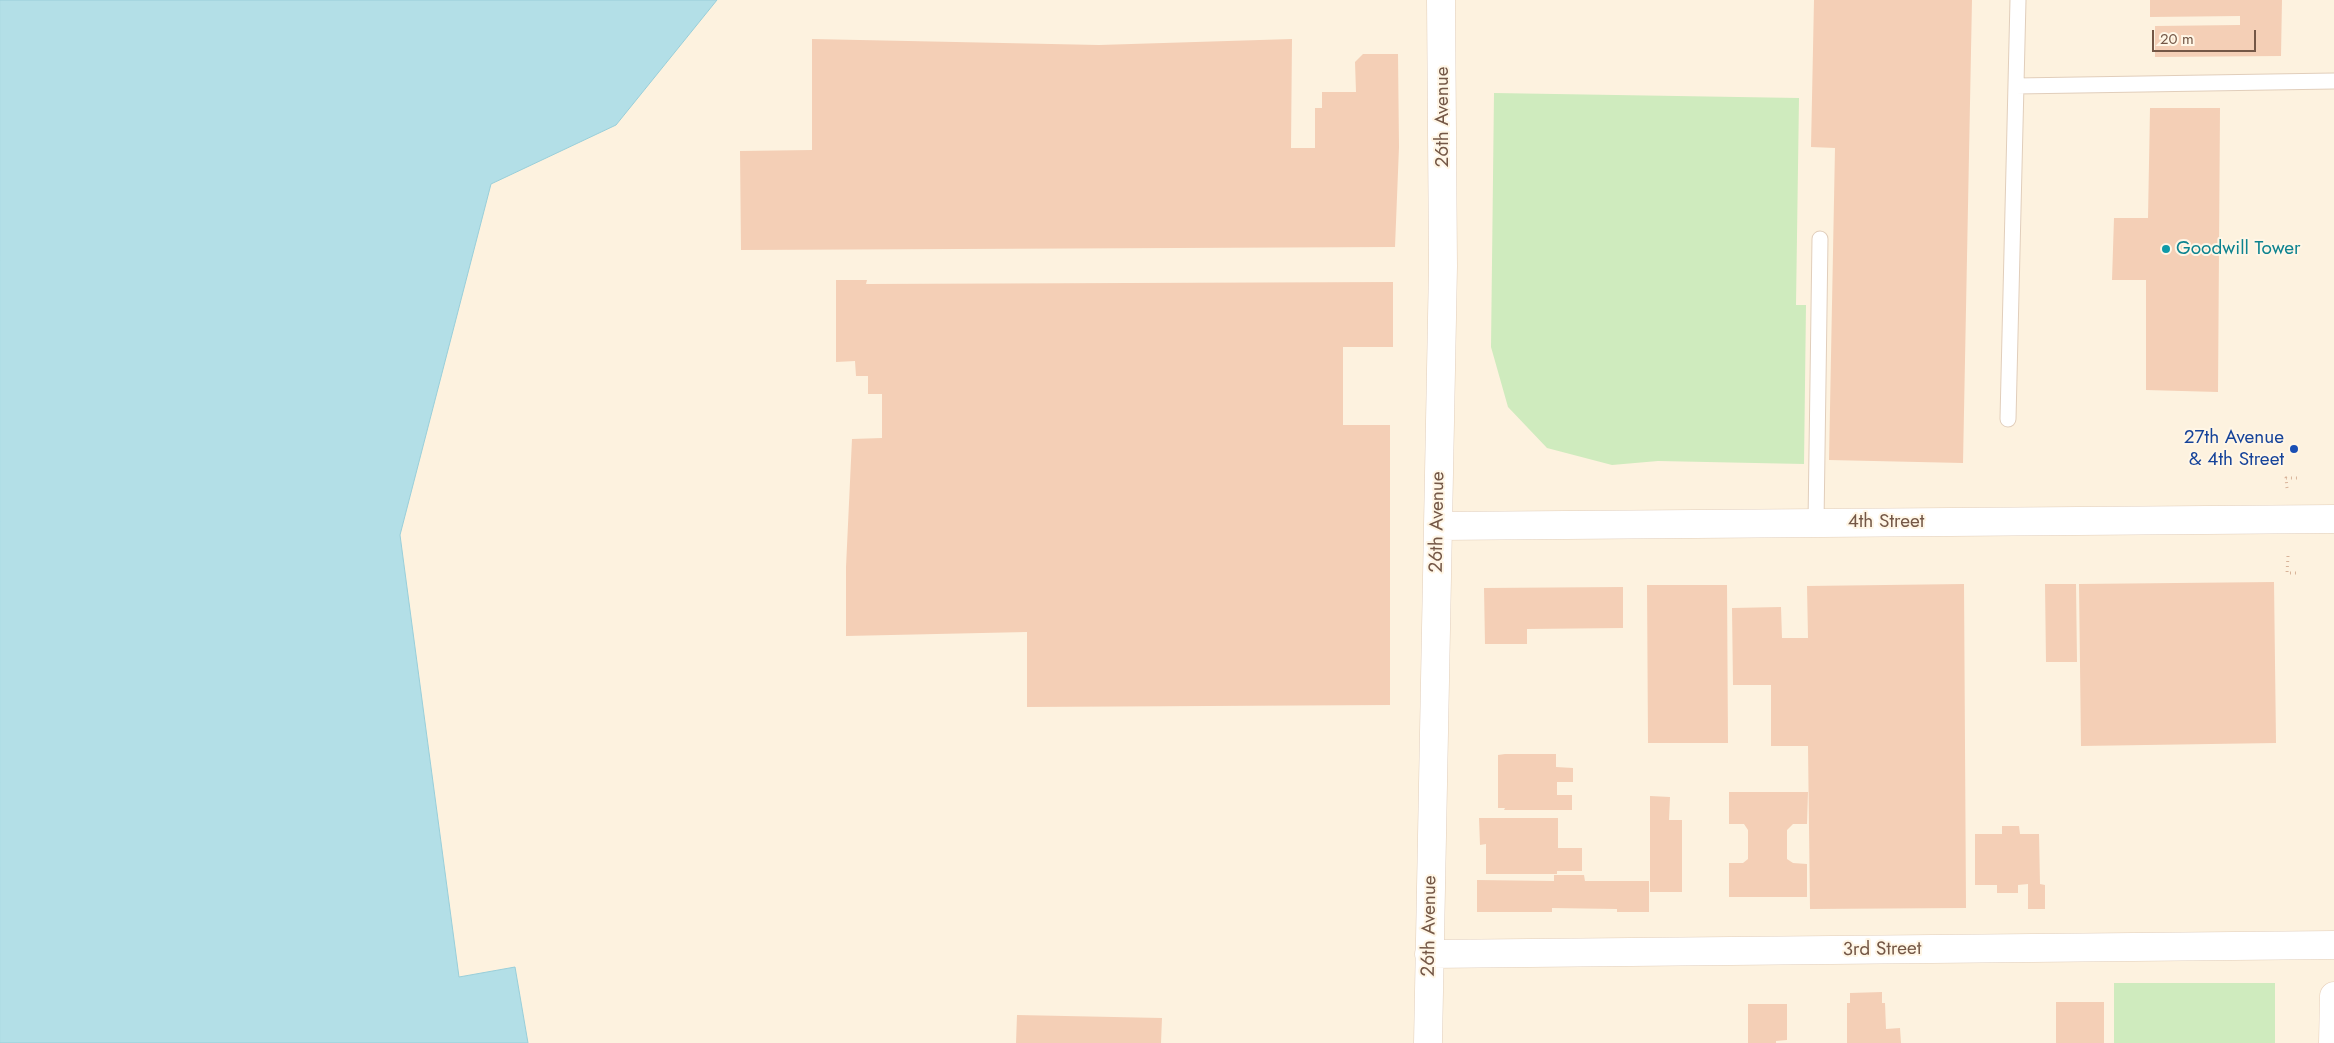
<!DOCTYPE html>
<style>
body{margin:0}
#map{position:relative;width:2334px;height:1043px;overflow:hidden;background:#fdf2df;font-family:Jost,sans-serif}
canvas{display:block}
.scale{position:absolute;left:2152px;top:30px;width:104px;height:22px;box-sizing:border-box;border:2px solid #745746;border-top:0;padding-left:6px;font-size:15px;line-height:18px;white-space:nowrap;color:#745746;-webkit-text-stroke:4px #fff6e6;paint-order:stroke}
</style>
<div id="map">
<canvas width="2334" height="1043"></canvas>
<div class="scale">20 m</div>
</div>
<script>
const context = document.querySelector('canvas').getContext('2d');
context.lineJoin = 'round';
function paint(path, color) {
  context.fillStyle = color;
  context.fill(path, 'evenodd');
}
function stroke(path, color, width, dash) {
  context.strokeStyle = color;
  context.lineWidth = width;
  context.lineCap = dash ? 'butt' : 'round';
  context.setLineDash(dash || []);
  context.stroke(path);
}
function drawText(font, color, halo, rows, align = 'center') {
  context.font = font + ' Jost,sans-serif';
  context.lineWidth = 4;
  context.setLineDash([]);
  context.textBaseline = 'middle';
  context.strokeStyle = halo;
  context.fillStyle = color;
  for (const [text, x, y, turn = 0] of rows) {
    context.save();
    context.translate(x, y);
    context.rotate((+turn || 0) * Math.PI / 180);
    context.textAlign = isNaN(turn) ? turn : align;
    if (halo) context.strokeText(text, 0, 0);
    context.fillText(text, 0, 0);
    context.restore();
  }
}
paint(new Path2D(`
 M1494,93L1799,98L1796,305H1806L1804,464L1658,461L1612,465L1547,448L1508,407L1491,347Z
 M2114,983H2275V1043H2114Z`), '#cfebbe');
const water = new Path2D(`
 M0,0H717L616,125L491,184L400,535L459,977L515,967L528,1043H0Z`);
paint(water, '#b3dfe7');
stroke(water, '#99ced9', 1);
paint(new Path2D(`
 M1814,0H1972L1963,463L1829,460L1835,148L1811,147Z
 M2150,0H2282L2281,56L2155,57V26L2240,25V16L2150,17Z
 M812,39L1099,45L1292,39L1291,148H1315V108H1322V92H1356L1355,62L1363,54H1398L1399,147L1395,247L741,250L740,151L812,150Z
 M2150,108H2220L2218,392L2146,390V280H2112L2114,218H2148Z
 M836,280H867L866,284L1393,282V347H1343V425H1390V705L1027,707V632L846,636V567L852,439L882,438V394H868V376H856L855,361L836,362Z
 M2274,582L2276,743L2081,746L2079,584Z
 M1964,584L1966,908L1810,909L1808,746H1771V685H1733L1732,608L1781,607L1782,638H1808L1807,586Z
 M2045,584H2076L2077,662H2046Z
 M1647,585H1727L1728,743H1648Z
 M1623,587V628L1527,629V644H1485L1484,588Z
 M1505,754H1556V767L1573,768V782H1557V795H1572V810H1504L1505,808H1498V755Z
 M1729,792H1808L1807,824H1793L1787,830V859L1793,863L1807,864V897H1729V863H1743L1748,859V830L1744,824H1729Z
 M1650,796L1670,797L1669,820H1682V892H1650Z
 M1479,818H1558V848H1582V871H1557V874H1486V844L1480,845Z
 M2002,826H2019L2020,834H2039L2040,884L2045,885V909H2028V884L2018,885V893H1997V885H1975V834H2002Z
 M1554,875H1584L1585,881H1649V912H1617V909L1552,908V912H1477V880L1554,881Z
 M1882,992V1003H1885L1886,1029L1900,1028L1901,1043H1847V1003H1850V993Z
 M2056,1002H2104V1043H2056Z
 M1748,1004H1787V1040L1776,1041V1043H1748Z
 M1017,1015L1162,1018L1161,1043H1016Z`), '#f4cfb6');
const lane = new Path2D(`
 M2016,86L2334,81
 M2008,419L2018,0
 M1816,523L1820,239`);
const street = new Path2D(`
 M1438,526L2334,519
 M1429,954L2334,945
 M1428,1043L1443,266L1441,0`);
const secondary = new Path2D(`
 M2333,1043L2334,996`);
stroke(lane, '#e1cebb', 17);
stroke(street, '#e1cebb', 29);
stroke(secondary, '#e7cfb9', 29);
stroke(new Path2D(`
 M2287,488L2286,478H2298
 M2288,556L2287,573H2298`), '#d8b399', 3, [1, 4]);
stroke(lane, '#fff', 15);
stroke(street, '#fff', 28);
stroke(secondary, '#fff', 28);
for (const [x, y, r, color] of [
 [2166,249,5,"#0f9aa8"],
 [2294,449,5,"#1a4fb4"]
]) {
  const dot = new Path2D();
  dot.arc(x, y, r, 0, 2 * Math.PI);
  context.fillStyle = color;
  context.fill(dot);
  stroke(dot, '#fff6e6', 2);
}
drawText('19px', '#745746', '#fff6e6', [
 ["26th Avenue",1443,117,-90],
 ["26th Avenue",1438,522,-89],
 ["4th Street",1886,522],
 ["26th Avenue",1430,926,-89],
 ["3rd Street",1882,950,-1]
]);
drawText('19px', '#0d838f', '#fff6e6', [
 ["Goodwill Tower",2176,249]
], 'left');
drawText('19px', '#164399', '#fff6e6', [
 ["27th Avenue",2284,438],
 ["& 4th Street",2284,460]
], 'right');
</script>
